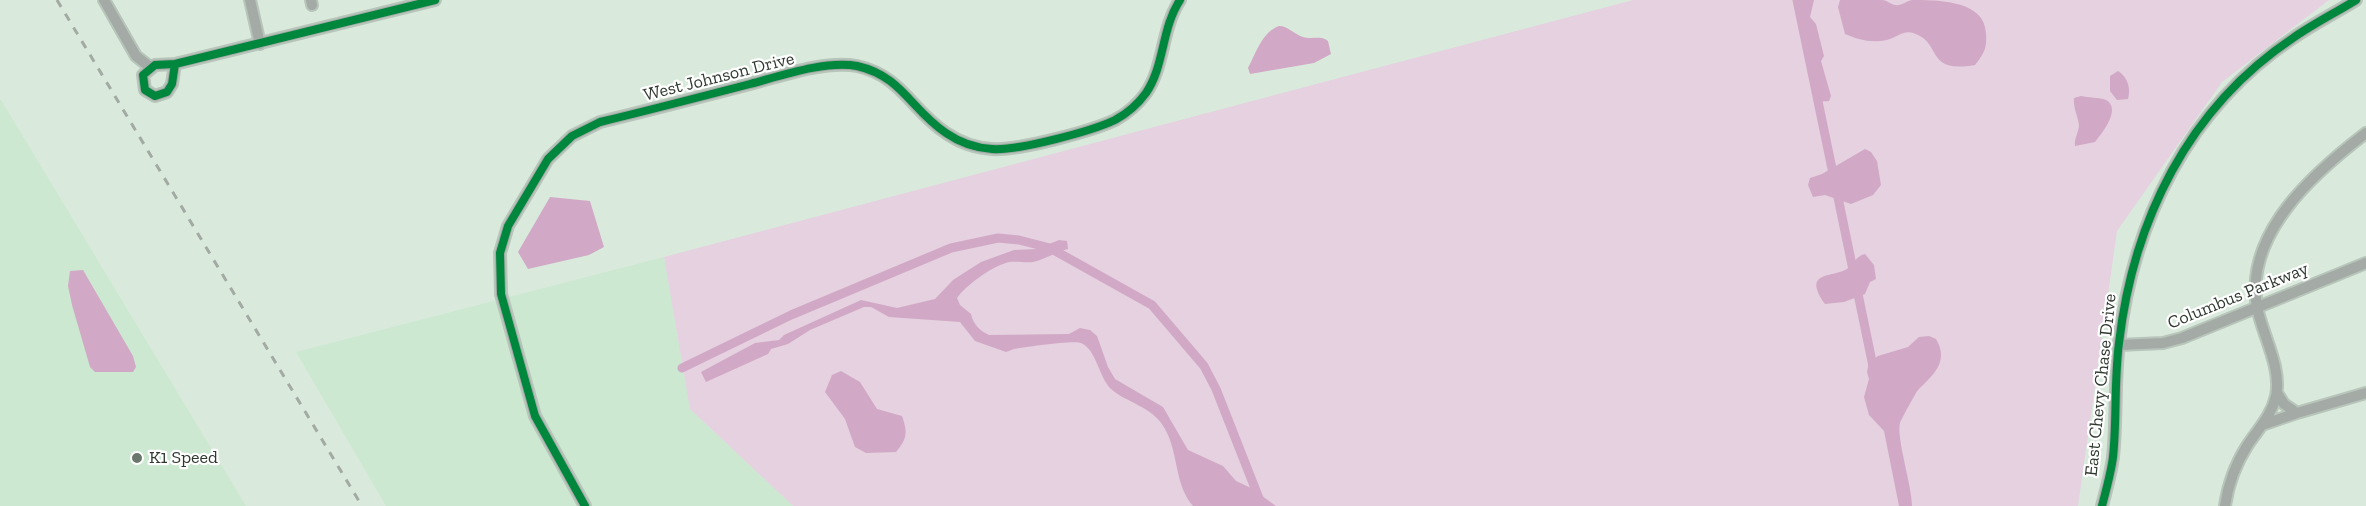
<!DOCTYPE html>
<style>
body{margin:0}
canvas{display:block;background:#d9eadc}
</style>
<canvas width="2366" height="506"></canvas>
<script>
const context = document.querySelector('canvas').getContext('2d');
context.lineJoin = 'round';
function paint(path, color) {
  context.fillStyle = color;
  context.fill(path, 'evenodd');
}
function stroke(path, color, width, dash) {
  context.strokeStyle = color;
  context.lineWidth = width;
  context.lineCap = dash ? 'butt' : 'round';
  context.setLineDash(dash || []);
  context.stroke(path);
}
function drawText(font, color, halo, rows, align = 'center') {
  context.font = font + ' "Zilla Slab",serif';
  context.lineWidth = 4.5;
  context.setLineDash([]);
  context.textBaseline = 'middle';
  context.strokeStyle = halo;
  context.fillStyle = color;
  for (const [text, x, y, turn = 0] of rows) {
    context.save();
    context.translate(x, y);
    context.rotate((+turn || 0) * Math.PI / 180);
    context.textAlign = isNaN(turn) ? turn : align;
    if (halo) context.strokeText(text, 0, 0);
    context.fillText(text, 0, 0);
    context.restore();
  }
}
paint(new Path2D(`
 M0,100H1L246,506H0Z
 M664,257L690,409L793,506H386L296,352Z`), '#cce8d1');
paint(new Path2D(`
 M1633,0H2329L2222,82L2117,231L2078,506H793L690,409L664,257Z`), '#e5d1df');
paint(new Path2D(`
 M1794,0H1814L1810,17L1816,24L1824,56L1821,61L1831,96L1829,101L1815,102L1809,74L1813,68L1812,61L1806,58L1801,27L1804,22L1802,13L1797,12Z
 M1840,0C1854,0 1868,0 1882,0C1887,0 1890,4 1895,5C1902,6 1906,1 1912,0C1935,0 1979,0 1985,27C1988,44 1986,52 1975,65C1924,74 1943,42 1913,33C1903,30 1896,38 1887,40C1871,43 1859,40 1845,34L1838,7Z
 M1279,26C1288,26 1294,34 1303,37C1312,40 1320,35 1328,41L1331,54L1314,63L1250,74L1248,68C1256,53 1262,32 1279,26Z
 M2118,71C2128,77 2131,89 2128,99L2117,100L2110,91V76Z
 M2081,96C2088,98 2099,97 2106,100C2122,109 2102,133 2095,142L2075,146C2074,138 2079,132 2079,125C2078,116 2073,108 2074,98Z
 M1865,149L1871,152L1877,161L1881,185L1873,195L1851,204L1825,195L1813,197L1808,185L1810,178L1822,174Z
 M550,197L590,201L604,247L589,255L528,269L518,252Z
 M1059,240L1067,241L1068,249C1055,252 1044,260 1033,262C1025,263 1017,261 1010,262C995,264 965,286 957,298L960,305L971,314C973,324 980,331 989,335L1069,334L1080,328L1090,330L1097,336L1108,367L1115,379L1163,407L1188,450L1223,466L1236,481L1251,488L1276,506H1193C1174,484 1179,454 1165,429C1154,407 1125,402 1111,389C1098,376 1097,350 1081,343C1075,340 1024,347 1014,349L1006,352L975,341L960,322L889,317L871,307H864L810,330L788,344L771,349L768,354L706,382L701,372L755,343L779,340L784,335L861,300L897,308L935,299L953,280L981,262L1014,250L1037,249Z
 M1865,254L1874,265L1876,279L1870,282L1865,294L1844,302L1825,304C1802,271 1831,278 1847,269C1854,264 1856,256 1865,254Z
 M83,270L133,356L136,367L133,372H95L90,367L72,305L68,286L70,271Z
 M1929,336L1936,339C1950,362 1932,376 1918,390C1915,394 1902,418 1900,423C1896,437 1912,486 1912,506H1899L1884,431L1869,415L1864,397L1869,379L1867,372L1869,363L1878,356L1908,347L1919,337Z
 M841,371L860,382L877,409L902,416C908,433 907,439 896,452L866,453L855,447L845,419L825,392L832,375Z`), '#d1a9c6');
stroke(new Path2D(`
 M1797,0L1874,371
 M682,368L791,315L951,248L998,238L1019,240L1050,248L1152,305L1204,366L1216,389L1262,506`), '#d1a9c6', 9);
const street = new Path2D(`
 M104,0L136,56L150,67
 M250,0L260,44
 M311,0L312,5
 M175,64L172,84L167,92L155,96L145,90L143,75L155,65L175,64L435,0
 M2119,345L2163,343L2182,338L2366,263
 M2277,393L2284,404L2297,413L2366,393
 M2265,424L2297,413
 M585,506L535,416L501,294L500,253L508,226L548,159L572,136L600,122C650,110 700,97 750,84C780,76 826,60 857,66C902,76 911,110 946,133C959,142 976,148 992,149C1018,151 1092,131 1115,120C1128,113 1138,104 1146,93C1165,65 1161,29 1180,0
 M2102,506C2106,490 2111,473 2113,457C2117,419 2114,381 2119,343C2133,221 2188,108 2293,38C2313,24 2335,13 2356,0
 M2225,506C2228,485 2235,465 2247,446C2258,429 2271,417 2276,396C2282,367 2262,334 2257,307C2244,233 2315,172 2366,133`);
stroke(street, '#b8c5ba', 14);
stroke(street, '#a4aaa6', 10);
stroke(new Path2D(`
 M57,0L362,506`), '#a2aaa3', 3, [8, 8]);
stroke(new Path2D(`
 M175,64L172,84L167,92L155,96L145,90L143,75L155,65L175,64L435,0
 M585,506L535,416L501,294L500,253L508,226L548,159L572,136L600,122C650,110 700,97 750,84C780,76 826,60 857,66C902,76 911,110 946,133C959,142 976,148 992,149C1018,151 1092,131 1115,120C1128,113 1138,104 1146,93C1165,65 1161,29 1180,0
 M2102,506C2106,490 2111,473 2113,457C2117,419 2114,381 2119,343C2133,221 2188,108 2293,38C2313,24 2335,13 2356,0`), '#00873e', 8);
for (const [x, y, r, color] of [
 [137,458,6,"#6a776c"]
]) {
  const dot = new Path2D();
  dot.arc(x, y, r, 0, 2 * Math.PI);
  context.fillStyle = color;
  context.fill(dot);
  stroke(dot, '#fff', 2);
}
drawText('18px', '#2e392f', '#fff', [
 ["West Johnson Drive",719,77,-14],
 ["Columbus Parkway",2238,296,-22],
 ["East Chevy Chase Drive",2101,385,-84]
]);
drawText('18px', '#2e392f', '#fff', [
 ["K1 Speed",149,458]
], 'left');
</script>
